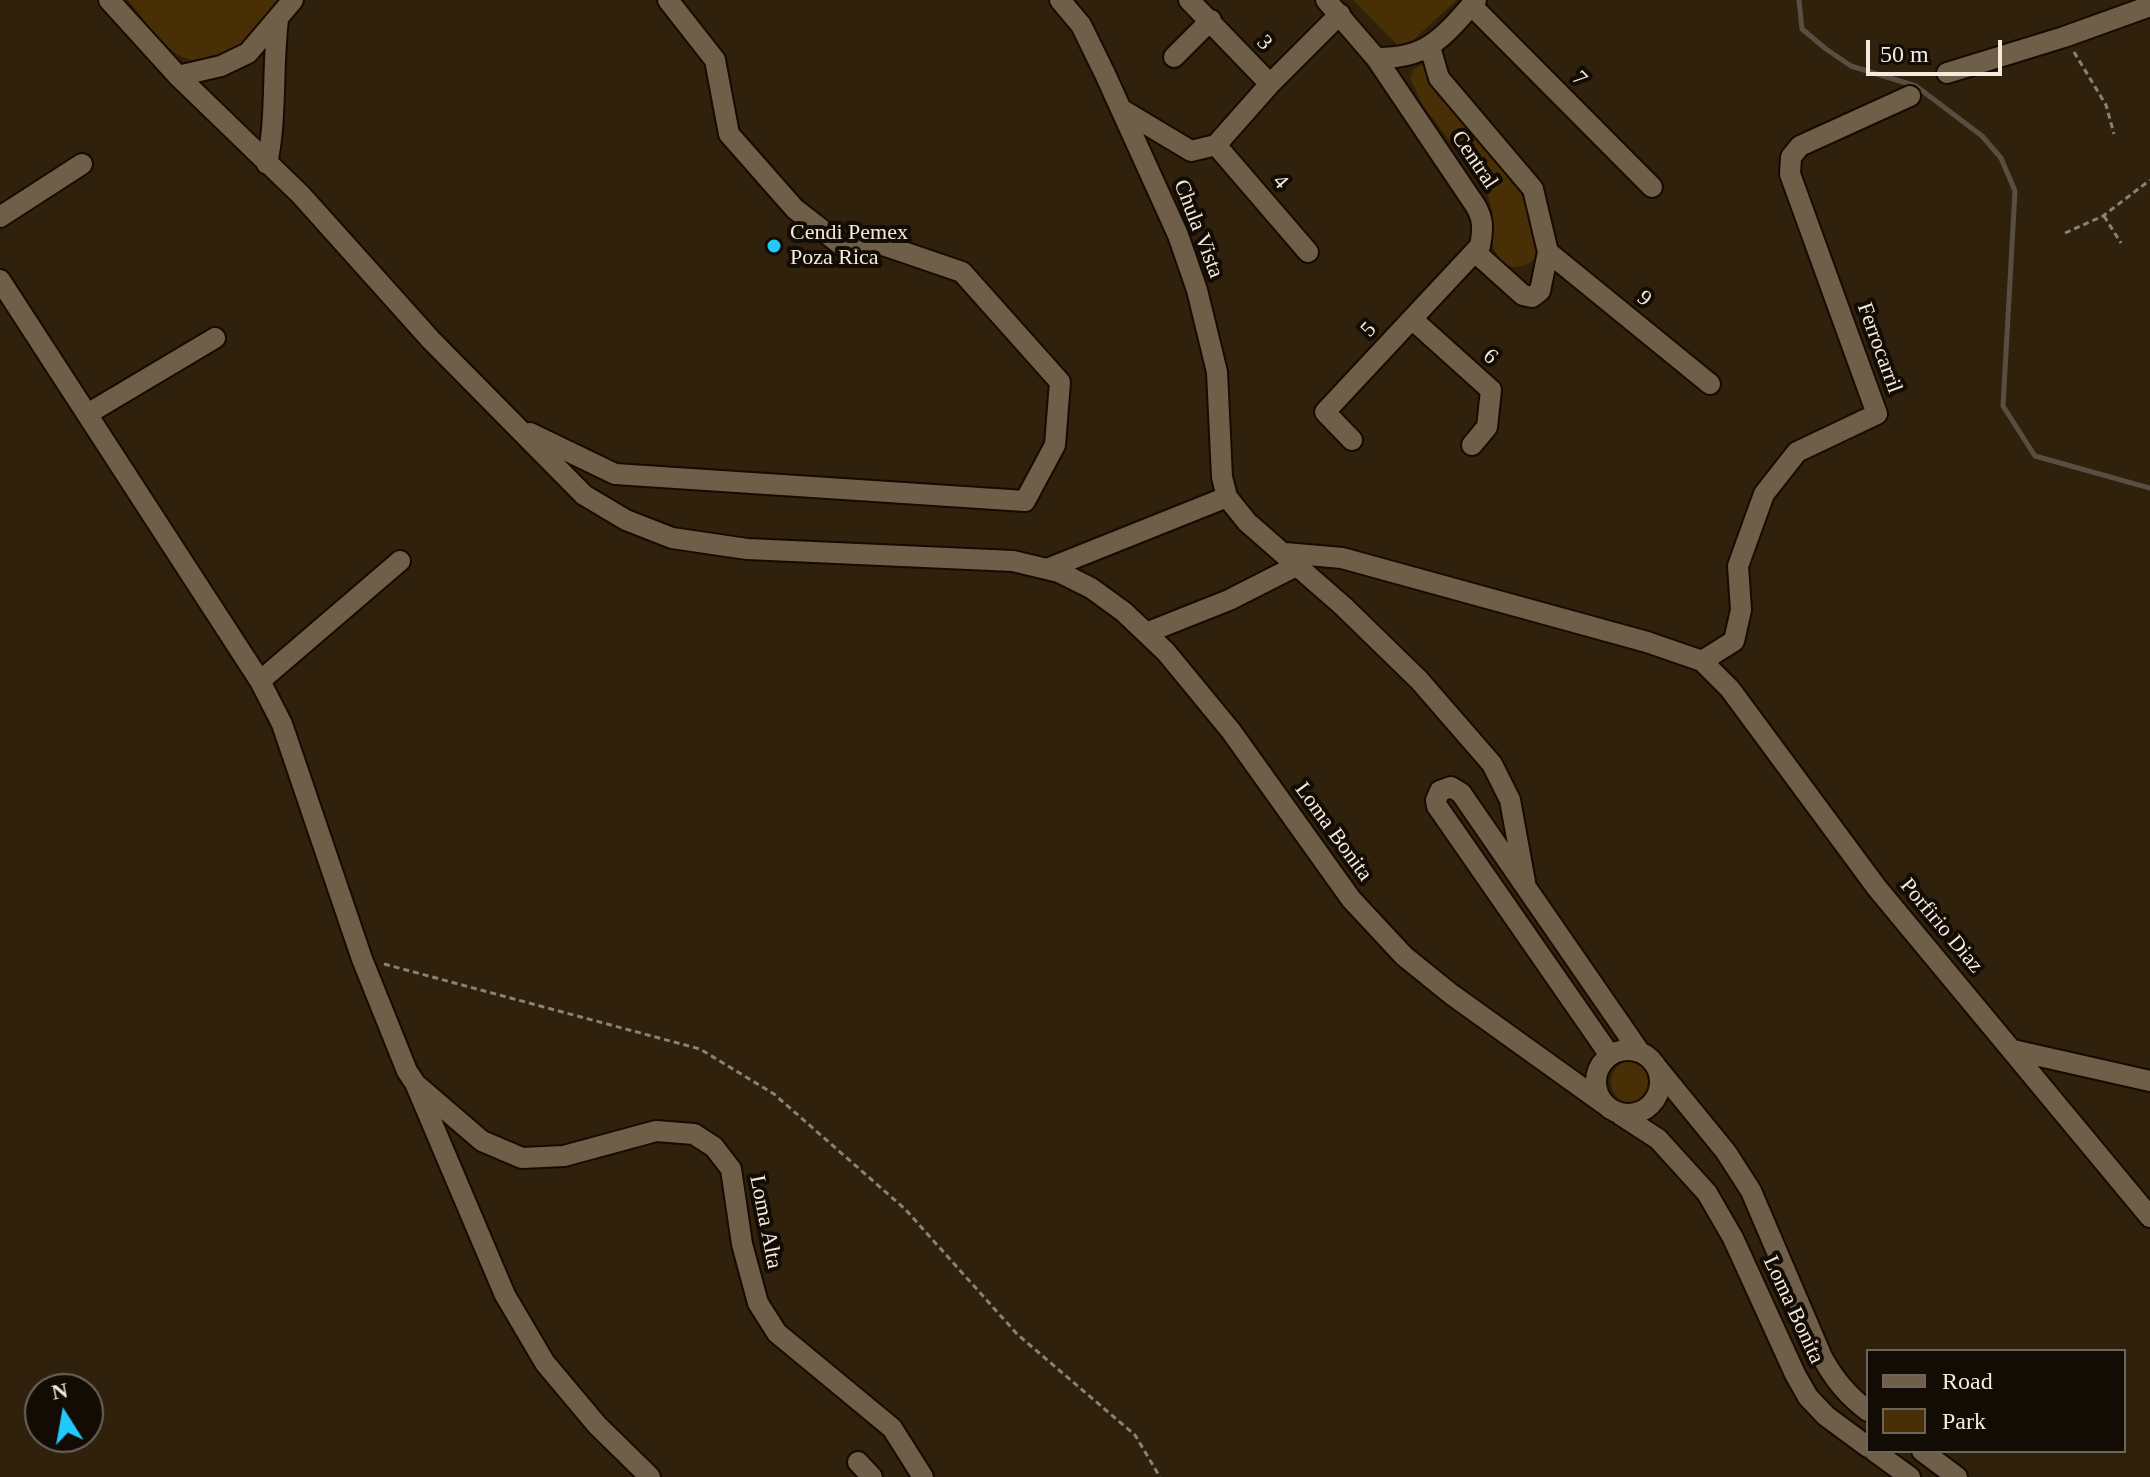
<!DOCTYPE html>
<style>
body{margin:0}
#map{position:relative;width:2150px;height:1477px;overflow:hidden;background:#30210c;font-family:Georgia,serif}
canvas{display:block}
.legend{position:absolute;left:1866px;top:1349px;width:260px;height:104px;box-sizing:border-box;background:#130c05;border:2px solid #6d655b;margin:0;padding:10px 14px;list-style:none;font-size:24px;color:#f4eadd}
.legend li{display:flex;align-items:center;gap:16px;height:40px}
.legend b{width:40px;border:2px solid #6d655b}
.north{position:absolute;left:24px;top:1373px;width:80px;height:80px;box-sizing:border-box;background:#130c05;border:2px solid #6d655b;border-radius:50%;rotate:349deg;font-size:22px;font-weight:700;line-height:32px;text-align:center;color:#f4eadd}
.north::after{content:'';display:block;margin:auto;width:28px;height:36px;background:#22c9fd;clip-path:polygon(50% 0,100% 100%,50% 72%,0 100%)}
.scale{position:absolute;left:1866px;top:40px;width:136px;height:36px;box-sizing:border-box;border:4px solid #f4eadd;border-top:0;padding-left:10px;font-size:24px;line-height:28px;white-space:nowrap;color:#f4eadd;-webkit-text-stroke:6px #130c05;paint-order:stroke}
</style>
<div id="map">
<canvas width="2150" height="1477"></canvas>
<ul class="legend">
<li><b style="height:10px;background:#6f5e48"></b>Road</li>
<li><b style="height:22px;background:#482f06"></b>Park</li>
</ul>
<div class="north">N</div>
<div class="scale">50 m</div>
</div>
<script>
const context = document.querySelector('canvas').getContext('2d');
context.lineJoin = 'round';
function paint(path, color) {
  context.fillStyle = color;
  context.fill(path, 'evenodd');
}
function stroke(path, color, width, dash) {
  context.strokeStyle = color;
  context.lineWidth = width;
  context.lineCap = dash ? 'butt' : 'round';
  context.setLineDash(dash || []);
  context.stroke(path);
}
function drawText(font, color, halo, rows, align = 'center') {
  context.font = font + ' Georgia,serif';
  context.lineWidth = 8;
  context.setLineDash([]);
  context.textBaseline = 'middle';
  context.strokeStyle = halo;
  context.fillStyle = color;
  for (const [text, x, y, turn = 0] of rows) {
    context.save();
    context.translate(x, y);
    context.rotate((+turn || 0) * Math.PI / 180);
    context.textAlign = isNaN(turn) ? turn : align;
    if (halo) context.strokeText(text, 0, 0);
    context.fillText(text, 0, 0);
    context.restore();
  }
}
paint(new Path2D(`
 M128,0H285C280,8 275,19 269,27C249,48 215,68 185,58C165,51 142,16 128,0Z
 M1353,0H1457L1402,50Z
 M1422,65L1428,66L1454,108L1523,196L1533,214L1537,256C1529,267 1518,268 1505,266L1493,248V214L1486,190L1422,104L1410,78L1414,69Z
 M1611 1082a22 22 0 1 1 44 0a22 22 0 1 1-44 0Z`), '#482f06');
stroke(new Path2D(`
 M1799,0L1802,29L1826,49L1851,66L1916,86L1982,136L2001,158L2015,191L2003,406L2035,456L2150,488`), '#584e42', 5);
const minor = new Path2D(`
 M109,0L178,76L301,195L431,340L584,495L626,520L672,538L747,549L1013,561L1059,572L1091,588L1124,612L1166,652L1231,731L1351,899L1404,956L1451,994L1603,1103
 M1060,0L1081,25L1105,74L1178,235L1197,290L1217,372L1222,477L1227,497L1247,522L1343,606L1419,680L1492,764L1510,800L1525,882
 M1189,0L1270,84
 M1326,0L1376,58L1471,199C1483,215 1484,226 1480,246L1325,412L1352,440
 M1471,5L1652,187
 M1430,47L1439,78L1533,189L1548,252L1540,291L1532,297L1523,295L1475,252
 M1174,57L1211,20
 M1376,58C1428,59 1443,37 1476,0
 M1947,73L2064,37L2150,6
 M178,76L221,66L248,53L293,0
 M1121,109L1191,151L1216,145L1270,84L1340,14
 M1216,145L1308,252
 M267,164C277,116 272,68 278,20
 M0,217L82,164
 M1548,252L1710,384
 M0,280L260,681L282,724L362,959L407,1071L415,1083L505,1295L545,1363L597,1425L650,1477
 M1412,319L1491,390L1487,427L1472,445
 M89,413L215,338
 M530,433L615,474L1025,501L1055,445L1060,382L962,272L883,245L844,247L795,209L729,134L715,60L668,0
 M1285,553L1342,558L1647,642L1702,661L1730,689L1877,888L2150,1217
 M1047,569L1227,497
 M1146,633L1229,600L1298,565
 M1702,661L1734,641L1741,610L1738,566L1764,494L1797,452L1877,414L1790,174L1791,157L1800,146L1910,96
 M260,681L400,561
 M1596 1082a32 32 0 1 1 64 0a32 32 0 1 1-64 0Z
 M2013,1050L2150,1081
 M1609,1054L1437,806L1436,800L1440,791L1451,787L1461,793L1639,1051
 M1655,1065L1726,1152L1751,1191L1822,1357C1834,1379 1847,1395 1868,1411
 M418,1086L482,1141L522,1158L564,1156L656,1131L694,1134L714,1147L731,1169L742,1244L758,1303L777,1333L892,1428L923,1477
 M1621,1115L1658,1139L1707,1193L1733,1238L1795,1374L1808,1397L1826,1416L1868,1447
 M1874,1451L1910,1477
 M1922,1451L1957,1477
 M858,1462L872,1477`);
stroke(minor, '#170a00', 24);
stroke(new Path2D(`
 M2074,52L2106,105L2114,134
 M2104,216L2121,243
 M2065,233L2103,216L2150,180
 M384,964L700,1049L774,1094L905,1209L1017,1334L1135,1435L1160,1477`), '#8d816f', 3, [6, 4]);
stroke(minor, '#6f5e48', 20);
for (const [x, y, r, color] of [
 [774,246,8,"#22c9fd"]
]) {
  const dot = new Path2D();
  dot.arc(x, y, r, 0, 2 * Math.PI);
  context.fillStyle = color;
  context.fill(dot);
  stroke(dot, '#130c05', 3);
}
drawText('22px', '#f4eadd', '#130c05', [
 ["3",1264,43,47],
 ["7",1579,79,45],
 ["Central",1474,160,56],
 ["4",1280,182,49],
 ["Chula Vista",1198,229,69],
 ["9",1644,299,39],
 ["5",1369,330,-47],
 ["Ferrocarril",1879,348,70],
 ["6",1490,357,42],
 ["Loma Bonita",1333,832,54],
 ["Porfirio Diaz",1941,926,50],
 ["Loma Alta",765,1222,79],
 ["Loma Bonita",1793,1310,65]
]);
drawText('22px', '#f4eadd', '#130c05', [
 ["Cendi Pemex",790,233],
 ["Poza Rica",790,258]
], 'left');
</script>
